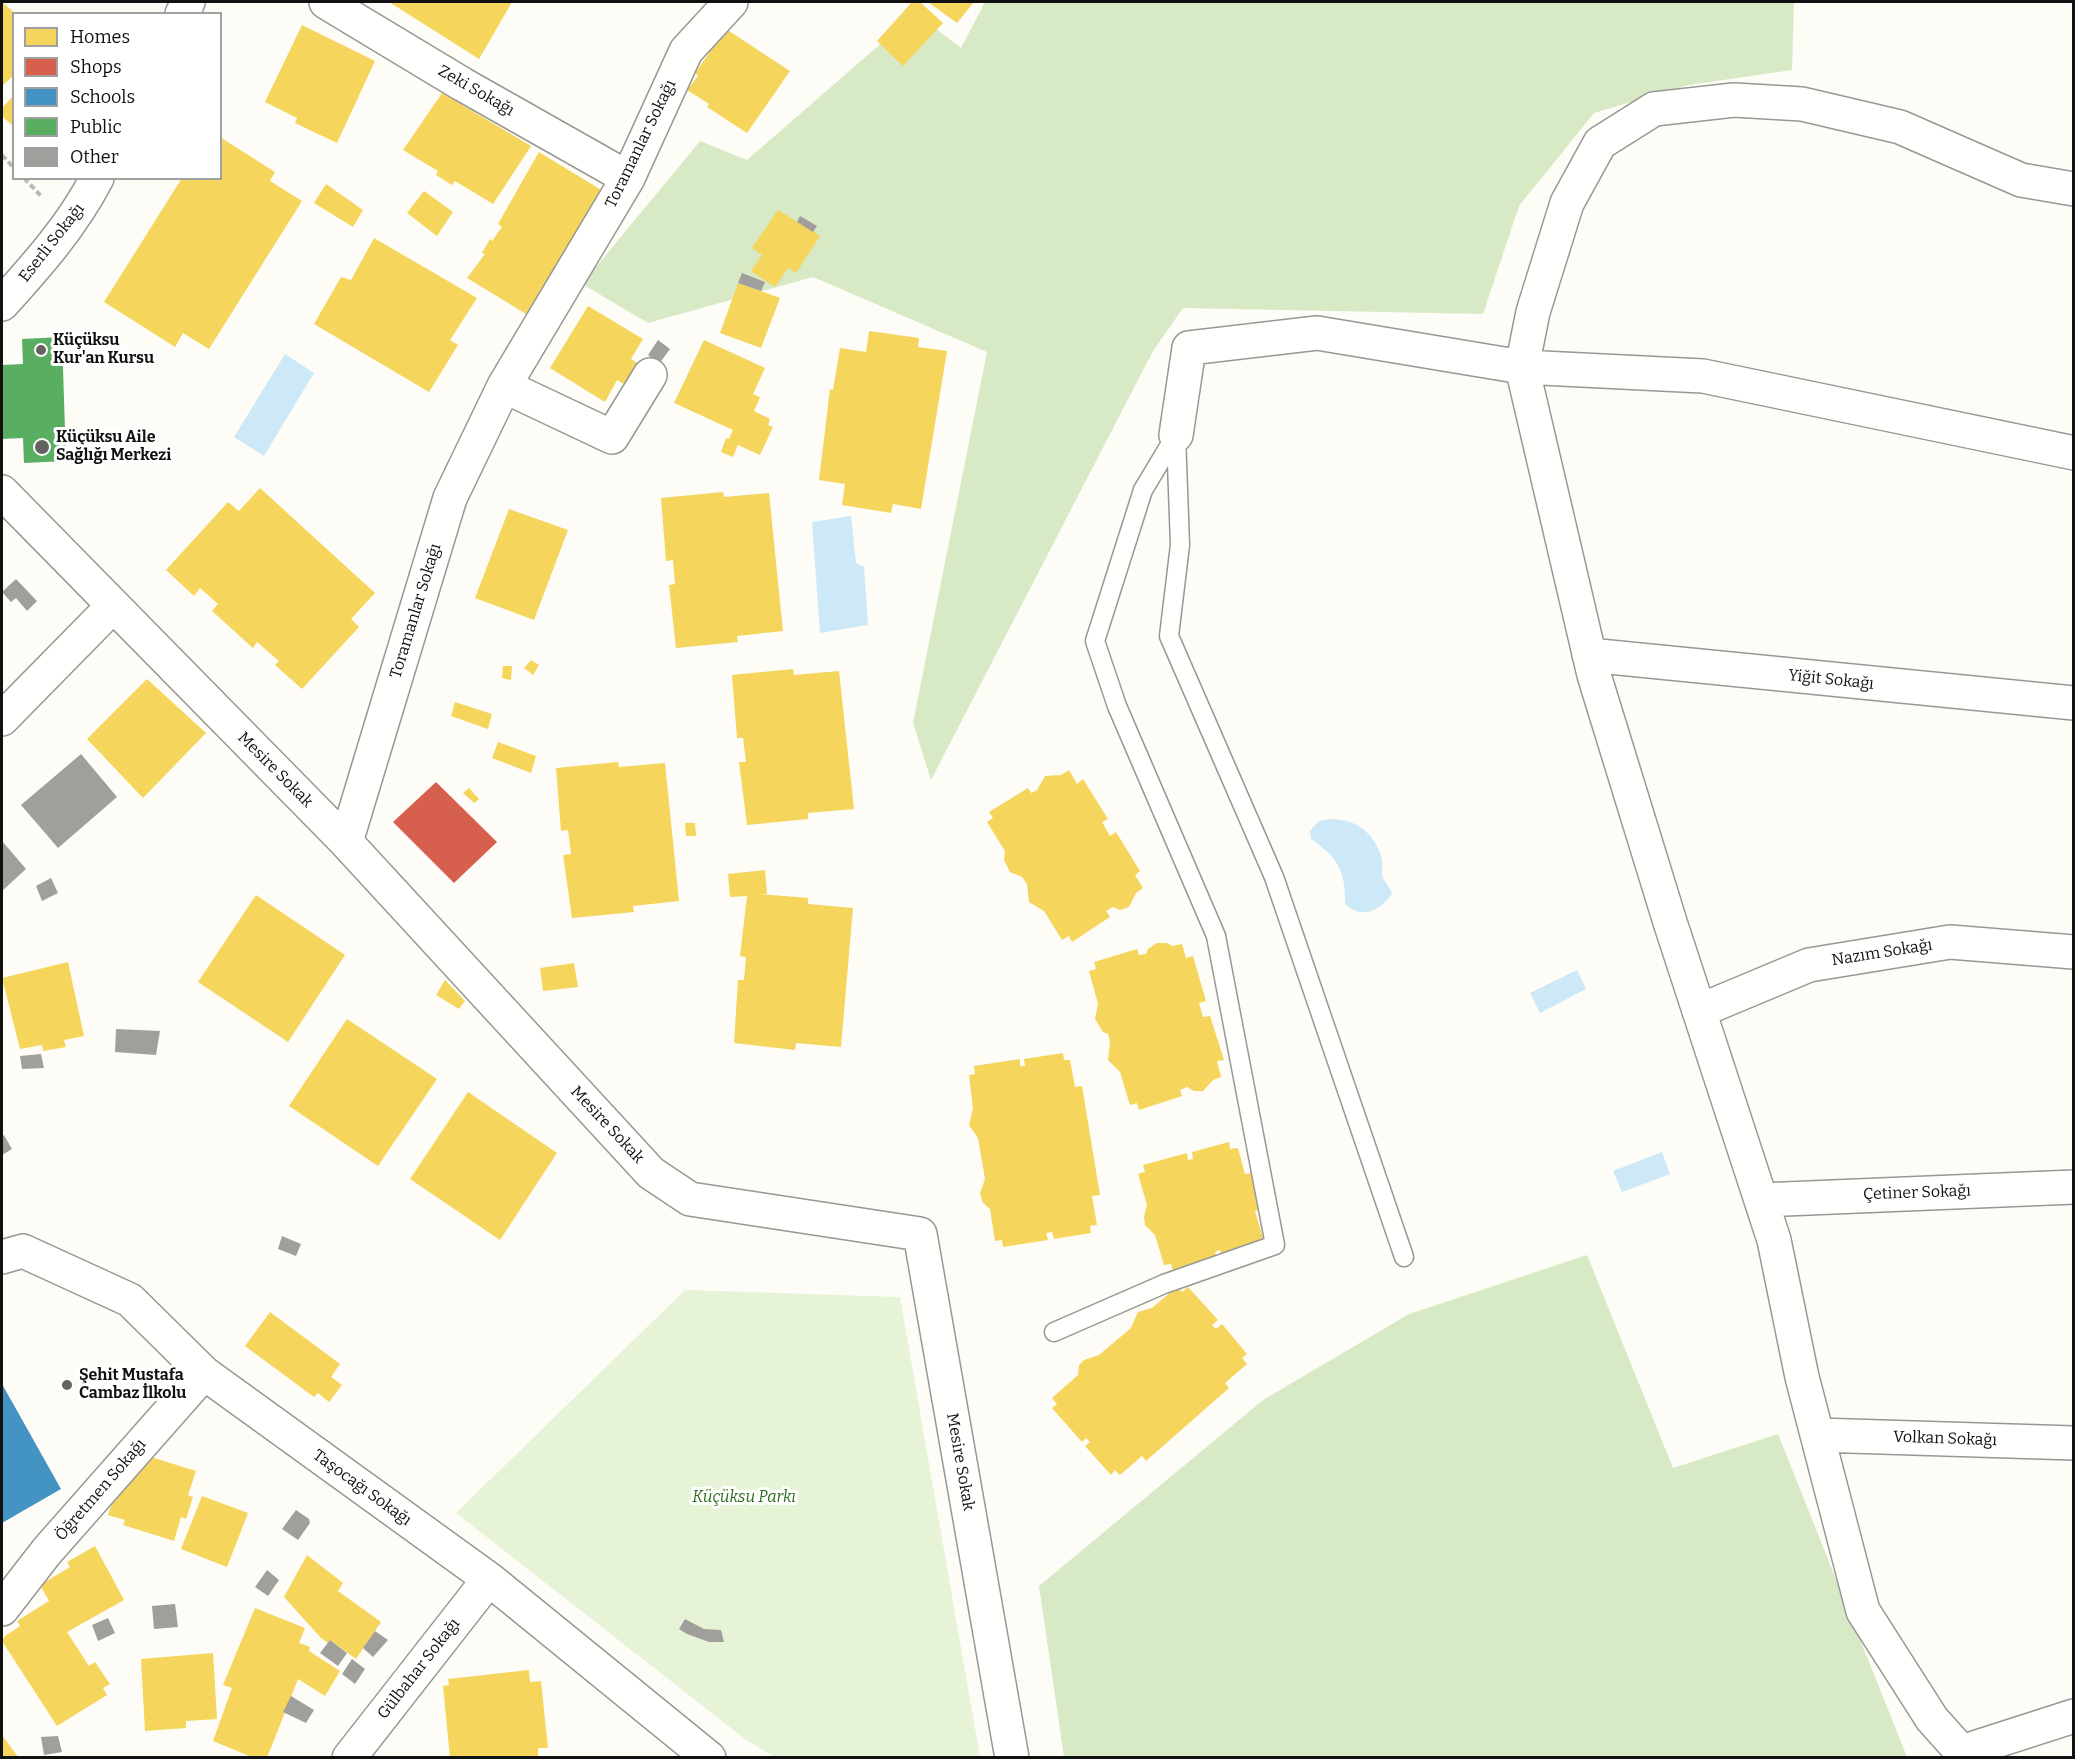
<!DOCTYPE html>
<meta charset="utf-8">
<style>
body{margin:0}
#map{position:relative;width:2075px;height:1759px;overflow:hidden;background:#fdfcf7;font-family:Bitter,serif}
canvas{display:block}
.frame{position:absolute;inset:0;border:3px solid #111;pointer-events:none}
.legend{position:absolute;left:12px;top:12px;width:210px;height:168px;box-sizing:border-box;background:#fff;border:2px solid #a0a0a0;margin:0;padding:8px 10px;list-style:none;font-size:18px;color:#111}
.legend li{display:flex;align-items:center;gap:12px;height:30px}
.legend b{width:30px;border:2px solid #a0a0a0}
</style>
<div id="map">
<canvas width="2075" height="1759"></canvas>
<div class="frame"></div>
<ul class="legend">
<li><b style="height:16px;background:#f6d55c"></b>Homes</li>
<li><b style="height:16px;background:#d6604d"></b>Shops</li>
<li><b style="height:16px;background:#4393c3"></b>Schools</li>
<li><b style="height:16px;background:#5aae61"></b>Public</li>
<li><b style="height:16px;background:#a19f9c"></b>Other</li>
</ul>
</div>
<script>
const context = document.querySelector('canvas').getContext('2d');
context.lineJoin = 'round';
function paint(path, color) {
  context.fillStyle = color;
  context.fill(path, 'evenodd');
}
function stroke(path, color, width, dash) {
  context.strokeStyle = color;
  context.lineWidth = width;
  context.lineCap = dash ? 'butt' : 'round';
  context.setLineDash(dash || []);
  context.stroke(path);
}
function drawText(font, color, halo, rows, align = 'center') {
  context.font = font + ' Bitter,serif';
  context.lineWidth = 6;
  context.setLineDash([]);
  context.textBaseline = 'middle';
  context.strokeStyle = halo;
  context.fillStyle = color;
  for (const [text, x, y, turn = 0] of rows) {
    context.save();
    context.translate(x, y);
    context.rotate((+turn || 0) * Math.PI / 180);
    context.textAlign = isNaN(turn) ? turn : align;
    if (halo) context.strokeText(text, 0, 0);
    context.fillText(text, 0, 0);
    context.restore();
  }
}
paint(new Path2D(`
 M685,1290L900,1297L980,1757H774L745,1739L456,1513Z`), '#e7f3d7');
paint(new Path2D(`
 M985,2H1794L1792,70L1689,85L1594,113L1519,206L1483,314L1183,308L1153,351L931,780L913,723L987,352L813,277L648,323L582,284L700,141L747,160L916,13L961,48Z
 M1587,1255L1673,1468L1778,1434L1907,1757H1064L1039,1586L1263,1400L1409,1314Z`), '#d8eac5');
paint(new Path2D(`
 M285,354L314,373L264,456L234,437Z
 M851,516L856,563L864,567L868,625L820,633L812,522Z
 M1331,819C1356,819 1375,833 1382,859C1383,865 1381,872 1383,878C1386,883 1390,889 1392,894C1379,911 1362,920 1345,904C1346,872 1338,857 1311,839L1310,831L1319,821Z
 M1577,970L1586,989L1540,1013L1530,993Z
 M1662,1152L1670,1174L1622,1192L1613,1171Z`), '#cde8f7');
paint(new Path2D(`
 M2,2L16,14H14V75L2,86Z
 M389,2H512L479,59Z
 M912,2H920L943,23L903,66L877,41Z
 M928,2H974L957,23Z
 M302,25L375,61L337,143L295,123L297,118L265,102Z
 M726,29L790,71L747,133L707,107L709,104L687,90L698,76L695,73Z
 M442,93L531,146L493,204L455,181L452,185L436,175L438,171L403,150Z
 M14,95V127L2,116V108Z
 M220,137L275,172L270,181L302,201L209,349L183,333L175,347L104,302L182,178H220Z
 M539,152L603,191L531,317L467,278L485,254L482,253L490,239L492,241L502,227L498,224Z
 M326,184L363,210L353,227L314,203Z
 M424,191L453,212L437,236L407,213Z
 M778,210L820,236L796,273L788,268L775,287L751,271L762,255L752,248Z
 M374,238L477,298L450,340L458,345L429,392L314,324L341,277L351,280Z
 M738,283L780,298L761,348L720,333Z
 M588,306L643,339L631,359L642,366L629,387L617,380L605,402L550,368Z
 M869,331L919,338L918,347L947,351L921,509L893,504L891,513L842,505L845,484L819,480L830,389L833,390L840,348L866,352Z
 M704,340L765,368L753,394L760,397L754,411L770,419L768,425L773,427L760,455L738,445L733,457L721,452L726,438L729,439L733,430L674,403Z
 M260,488L375,593L351,619L359,627L302,689L275,665L279,661L257,642L253,648L212,611L218,604L200,588L194,596L166,570L228,502L239,511Z
 M723,492L724,497L769,493L783,631L737,636L738,642L676,648L669,585L675,584L673,560L666,561L661,498Z
 M509,509L568,530L534,620L475,598Z
 M531,660L539,665L533,675L524,668Z
 M503,666H512L511,680L502,678Z
 M793,669L794,675L839,671L854,809L808,813V819L747,825L739,762H746L743,738H737L732,675Z
 M147,679L206,733L143,798L87,739Z
 M455,702L492,714L488,729L451,716Z
 M498,742L536,756L531,773L492,758Z
 M618,762L619,767L665,763L679,901L633,906L634,912L572,918L563,855L571,854L568,830L561,831L556,768Z
 M1069,770L1077,784L1083,779L1108,819L1102,822L1110,836L1116,832L1140,871L1135,875L1143,888L1136,893L1129,907L1120,910L1113,907L1106,911L1110,917L1072,942L1069,936L1062,940L1044,911L1029,902L1027,884L1022,877L1010,872L1004,860L1005,851L987,822L993,818L989,812L1028,788L1031,793L1037,790L1045,776L1061,775Z
 M469,788L479,799L474,803L463,793Z
 M685,823H695L696,836H686Z
 M765,870L767,894H760L808,898V904L853,908L841,1047L796,1043L795,1050L734,1043L738,980H744L746,957L740,956L747,896L730,897L728,874Z
 M256,895L345,955L288,1042L198,982Z
 M1157,943H1167L1172,946L1182,944L1186,958L1193,956L1206,1001L1199,1003L1203,1017L1210,1016L1224,1060L1217,1061L1221,1077L1213,1080L1203,1091H1194L1187,1087L1180,1090L1182,1096L1139,1110L1137,1103L1130,1105L1120,1072L1108,1060L1110,1042L1108,1034L1103,1032L1095,1019L1098,1004L1089,971L1096,969L1094,962L1137,949L1139,955L1146,954L1148,949Z
 M68,962L84,1036L64,1040L66,1047L43,1051L42,1045L20,1049L2,978Z
 M574,963L578,987L543,991L540,968Z
 M445,980L465,1001L459,1009L436,995Z
 M347,1019L437,1079L378,1166L289,1106Z
 M1063,1053L1064,1060H1070L1075,1087L1082,1086L1100,1195L1092,1196L1097,1225L1090,1226L1091,1233L1054,1239L1052,1232L1046,1233L1048,1240L1003,1247L1002,1240L995,1241L990,1209L983,1203L980,1193L985,1179L978,1138L969,1125L973,1108L969,1075L975,1074L974,1066L1020,1059V1066H1025L1024,1059Z
 M468,1092L557,1153L500,1240L410,1179Z
 M1229,1142L1230,1149L1238,1148L1245,1174L1251,1173L1262,1208L1255,1211L1263,1238L1257,1240L1258,1247L1222,1257L1220,1250L1215,1252L1217,1259L1173,1271L1171,1264L1164,1265L1155,1235L1145,1225L1144,1216L1147,1205L1138,1174L1145,1172L1143,1165L1187,1153L1188,1160L1193,1159L1192,1152Z
 M1178,1286L1182,1292L1188,1287L1218,1320L1212,1325L1216,1329L1222,1324L1247,1354L1242,1358L1247,1364L1225,1383L1229,1388L1146,1461L1142,1456L1120,1475L1115,1470L1111,1475L1085,1446L1090,1442L1086,1438L1082,1442L1052,1408L1057,1404L1052,1398L1078,1375L1079,1365L1084,1360L1099,1355L1131,1328L1138,1312L1152,1308Z
 M270,1312L340,1364L331,1377L342,1385L329,1402L318,1393L314,1397L245,1346Z
 M138,1453L196,1471L188,1495L193,1497L186,1519L181,1517L174,1541L123,1525L125,1520L108,1515L118,1485L127,1487Z
 M202,1496L248,1513L227,1567L181,1549Z
 M95,1546L124,1600L67,1632L89,1666L95,1662L110,1684L103,1688L107,1695L57,1726L2,1641L5,1636L20,1626L17,1621L49,1601L40,1585L70,1567L67,1562Z
 M307,1555L343,1583L338,1591L381,1622L356,1659L330,1640L328,1643L321,1638L284,1597Z
 M255,1608L305,1628L299,1643L310,1647L309,1651L340,1671L325,1696L298,1679L267,1758H254L213,1741L232,1688L223,1685Z
 M213,1653L217,1719L186,1721V1728L145,1731L141,1659Z
 M529,1670L530,1682L541,1681L548,1748H538V1758H450L443,1686L449,1685L448,1679Z
 M2,1735L19,1758H2Z`), '#f6d55c');
paint(new Path2D(`
 M436,782L497,842L454,883L393,822Z`), '#d6604d');
paint(new Path2D(`
 M2,1384L61,1489L2,1523Z`), '#4393c3');
paint(new Path2D(`
 M62,337L66,461L24,463L23,438L2,439V365L23,364L22,339Z`), '#5aae61');
paint(new Path2D(`
 M800,216L817,226L813,232L797,222Z
 M742,273L765,282L761,291L738,283Z
 M658,340L670,349L659,364L648,355Z
 M16,579L37,601L27,611L16,598L11,602L2,592Z
 M81,754L117,797L58,848L21,805Z
 M2,841L26,869L2,891Z
 M51,878L58,893L42,901L36,886Z
 M116,1029L160,1031L156,1055L115,1052Z
 M41,1054L44,1068L22,1069L20,1056Z
 M4,1135L12,1149L2,1155V1137Z
 M282,1236L301,1244L296,1256L278,1249Z
 M296,1510L309,1519L310,1523L298,1540L282,1529Z
 M267,1570L279,1580L268,1596L255,1587Z
 M175,1604L178,1627L154,1629L152,1606Z
 M108,1618L115,1633L98,1641L92,1625Z
 M685,1619L704,1629L721,1630L724,1642H709L687,1634L679,1629Z
 M375,1631L388,1640L373,1657L363,1648Z
 M330,1640L347,1653L338,1666L320,1653Z
 M352,1659L365,1669L355,1684L342,1674Z
 M291,1696L314,1710L306,1723L283,1712Z
 M58,1736L62,1752L44,1755L41,1737Z`), '#a19f9c');
const lane = new Path2D(`
 M1176,435L1180,545L1169,636L1274,877L1404,1257
 M1054,1332L1164,1284L1275,1245L1216,936L1117,706L1095,641L1143,490L1176,435`);
const street = new Path2D(`
 M326,2L462,84L628,178
 M182,14L188,2
 M2,304C38,264 72,226 97,178
 M650,375L612,437L504,386L628,178L686,51L731,2
 M1176,435L1189,348L1317,333L1522,367L1703,376L2074,453
 M2,492L346,842L651,1173L690,1199L920,1234L1012,1758
 M1589,655L2074,703
 M2,719L113,606
 M346,842L450,498L504,386
 M1699,1011L1809,965L1950,942L2074,952
 M1761,1200L2074,1187
 M2,1257L23,1251L130,1300L204,1373L489,1579L709,1758
 M1817,1435L2074,1443
 M2,1609L47,1551L204,1373
 M1962,1752L2074,1716
 M349,1758L489,1579
 M1967,1758L1932,1719L1863,1611L1802,1377L1774,1240L1670,922L1594,675L1522,367L1533,312L1567,203L1600,143L1654,109L1734,100L1802,104L1900,127L2021,180L2074,189`);
stroke(lane, '#979795', 21);
stroke(street, '#979795', 36);
stroke(new Path2D(`
 M2,155L14,168
 M24,178L42,197`), '#b9b9b8', 4, [6, 3]);
stroke(lane, '#fffffe', 18);
stroke(street, '#fffffe', 33);
for (const [x, y, r, color] of [
 [41,350,6,"#646362"],
 [42,447,8,"#646362"],
 [67,1385,6,"#646362"]
]) {
  const dot = new Path2D();
  dot.arc(x, y, r, 0, 2 * Math.PI);
  context.fillStyle = color;
  context.fill(dot);
  stroke(dot, '#fff', 2);
}
drawText('16px', '#111', '#fff', [
 ["Zeki Sokağı",476,91,30],
 ["Toramanlar Sokağı",641,144,-64],
 ["Eserli Sokağı",52,243,-52],
 ["Toramanlar Sokağı",416,611,-73],
 ["Yiğit Sokağı",1831,680,6],
 ["Mesire Sokak",275,770,45],
 ["Nazım Sokağı",1882,953,-9],
 ["Mesire Sokak",607,1125,47],
 ["Çetiner Sokağı",1917,1193,-2],
 ["Volkan Sokağı",1945,1439,2],
 ["Mesire Sokak",960,1462,80],
 ["Taşocağı Sokağı",362,1488,36],
 ["Öğretmen Sokağı",101,1490,-49],
 ["Gülbahar Sokağı",419,1669,-52]
]);
drawText('bold 16px', '#111', '#fff', [
 ["Küçüksu",53,341],
 ["Kur'an Kursu",53,359],
 ["Küçüksu Aile",56,438],
 ["Sağlığı Merkezi",56,456],
 ["Şehit Mustafa",79,1376],
 ["Cambaz İlkolu",79,1394]
], 'left');
drawText('italic 16px', '#2f6b1f', '#fff', [
 ["Küçüksu Parkı",744,1498]
]);
</script>
